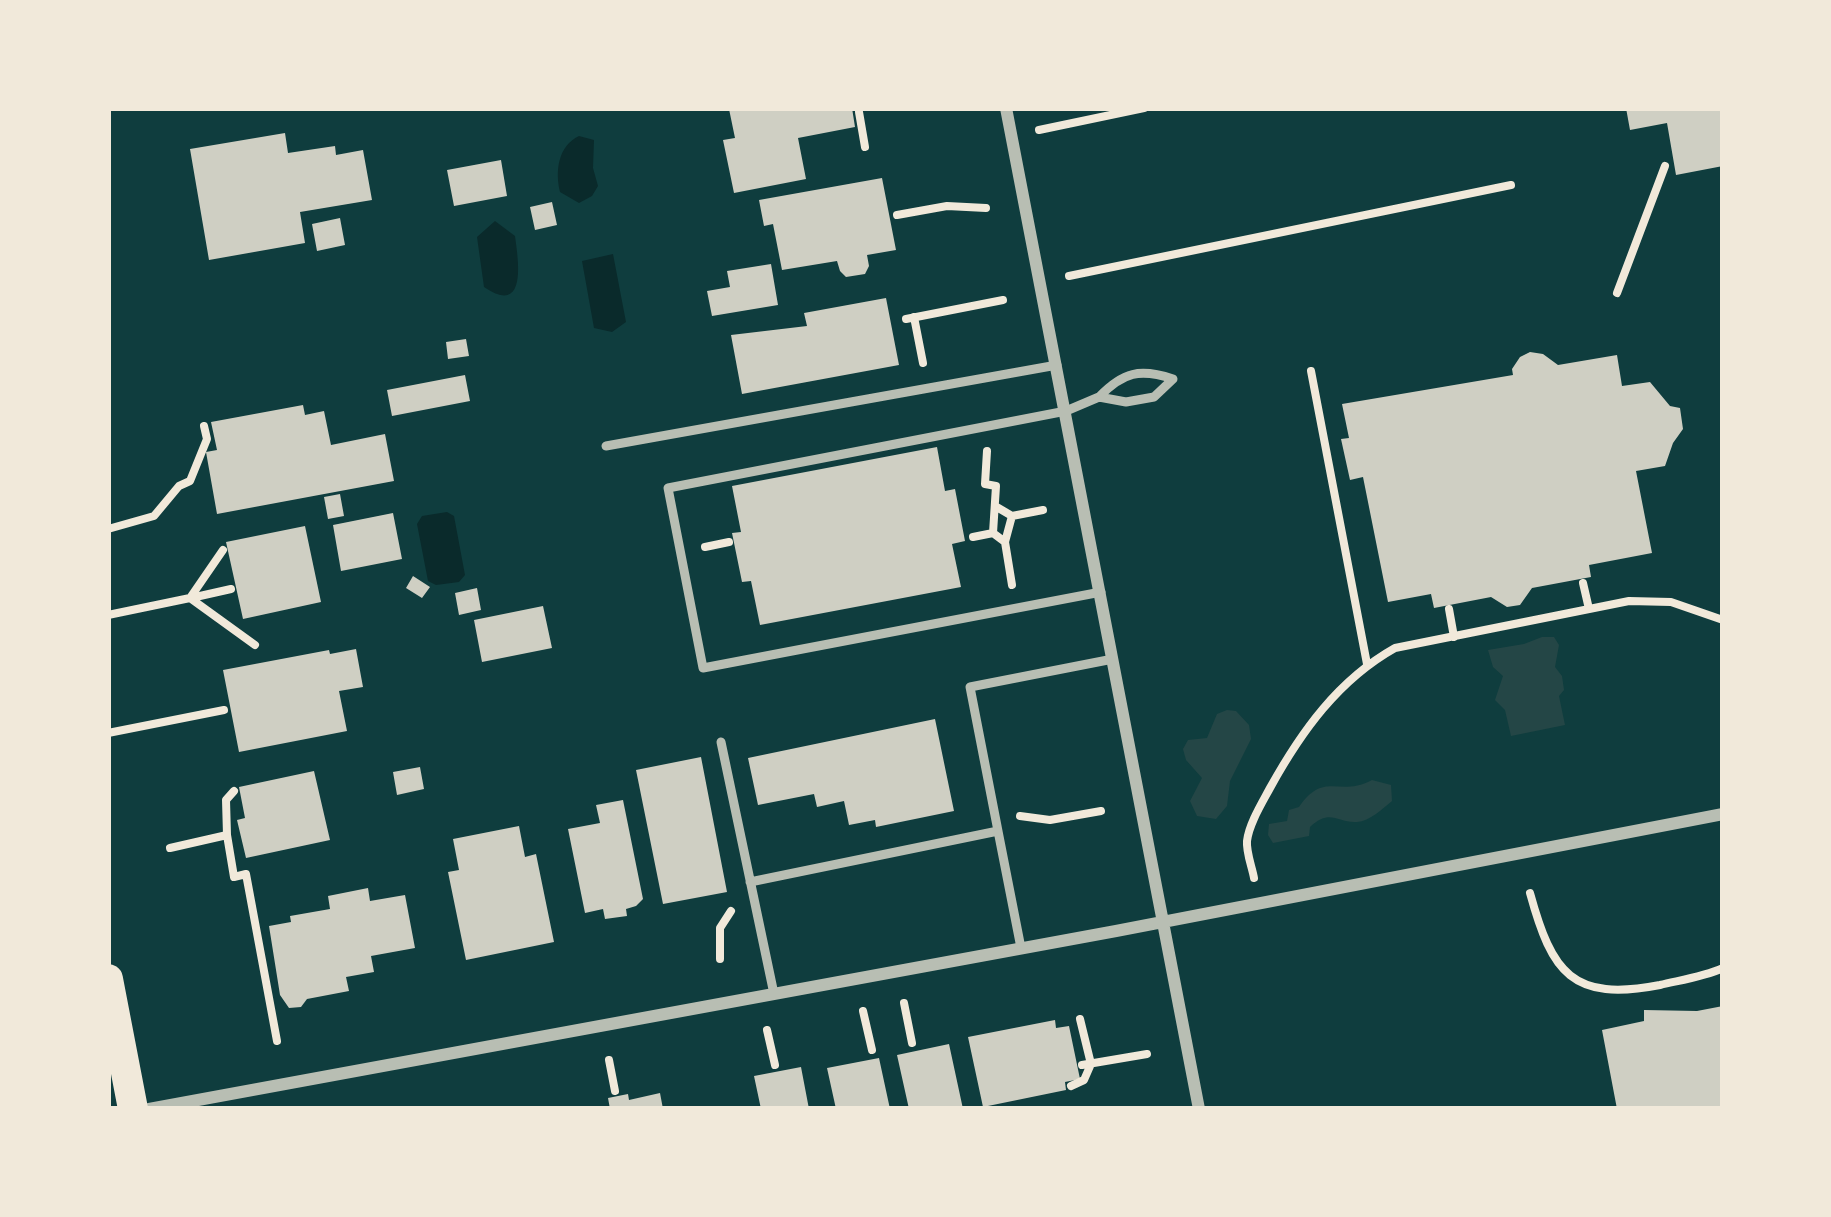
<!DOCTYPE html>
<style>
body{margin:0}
#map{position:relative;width:1831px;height:1217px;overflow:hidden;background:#0f3d3e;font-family:"Times New Roman",serif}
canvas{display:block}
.frame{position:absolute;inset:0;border:111px solid #f1e9da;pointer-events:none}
</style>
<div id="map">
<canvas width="1831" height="1217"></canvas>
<div class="frame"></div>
</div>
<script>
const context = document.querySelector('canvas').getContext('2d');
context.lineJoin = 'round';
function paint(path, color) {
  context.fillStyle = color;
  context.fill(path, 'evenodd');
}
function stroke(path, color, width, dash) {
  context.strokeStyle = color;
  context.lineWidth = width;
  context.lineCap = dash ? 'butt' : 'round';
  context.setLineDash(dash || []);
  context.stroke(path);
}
paint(new Path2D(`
 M1542,637H1554L1559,645L1555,667L1562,676L1564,690L1559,696L1565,725L1511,736L1505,710L1495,700L1503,676L1493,667L1488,650L1524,644Z
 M1227,710L1236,711L1249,725L1251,739L1230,781L1227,806L1216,819L1197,816L1190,801L1202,778L1186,760L1183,749L1188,740L1207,738L1217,714Z
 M1372,780L1391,785L1392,801C1382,809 1370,821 1357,822C1336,823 1331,808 1310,827L1309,836L1273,843L1268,835L1269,824L1287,821L1289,810L1299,807C1325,770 1338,798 1372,780Z`), '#244646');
paint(new Path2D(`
 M579,136L594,140L593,168L598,186L592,196L579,203L560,192C555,171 558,146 579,136Z
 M495,221L515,236C518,259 528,317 484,287L477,237Z
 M613,254L626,322L612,332L594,328L582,261Z
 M447,512L454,516L465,575L459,582L436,585L428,581L417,524L422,516Z`), '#0a2a2b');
paint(new Path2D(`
 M733,108H852L855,127L798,138L806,179L734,193L723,140L735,138L729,109Z
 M1626,108H1723V166L1676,175L1667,123L1630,130Z
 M285,133L288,153L335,146L336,155L363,150L372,200L300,212L305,243L209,260L190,149Z
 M501,160L507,196L454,206L447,170Z
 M882,178L896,250L867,255L869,266L865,274L846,277L840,271L837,261L782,270L773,224L764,226L759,200Z
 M552,202L557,225L535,230L530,207Z
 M340,218L345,245L317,251L312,224Z
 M771,264L778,305L712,316L707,291L730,287L727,271Z
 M886,298L899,365L742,394L731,335L807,326L804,313Z
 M466,339L469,356L448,359L446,342Z
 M1530,352L1543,354L1558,365L1617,355L1622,386L1650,382L1670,406L1680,408L1683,429L1673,443L1665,466L1636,471L1652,553L1589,565L1591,577L1532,588L1520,605L1507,607L1491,597L1434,608L1431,594L1388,602L1363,477L1350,480L1341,439L1349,438L1342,404L1513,375L1512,369L1520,357Z
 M465,375L470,401L392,416L387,390Z
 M303,405L305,415L324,411L331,445L385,434L394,481L217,514L206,452L217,450L211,422Z
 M937,447L945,491L955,489L965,541L952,544L961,587L760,625L751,581L742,582L732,533L741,532L732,486Z
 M340,494L344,516L328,519L324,497Z
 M393,513L402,559L341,571L333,525Z
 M305,526L321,602L243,619L226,542Z
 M413,576L430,587L422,598L406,588Z
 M477,588L481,610L459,615L455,593Z
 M543,606L552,648L482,662L474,620Z
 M356,649L363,687L339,691L347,731L239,752L223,670L329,650L330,654Z
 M935,719L954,811L876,827L875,820L849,825L844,801L817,807L814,794L758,805L748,758Z
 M701,757L727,892L663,904L636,770Z
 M420,767L424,789L397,795L393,772Z
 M314,771L330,840L246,858L237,820L245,818L239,787Z
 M623,800L643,899L636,906L626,909L627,916L605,919L603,909L585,913L568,829L600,823L596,805Z
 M519,826L525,857L536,854L554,942L466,960L448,872L459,870L453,839Z
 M368,888L370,901L405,895L415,948L371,956L374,972L346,977L349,991L307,999L301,1007L289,1008L280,995L269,926L291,922L290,916L330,909L328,896Z
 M1723,1006V1109H1617L1602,1030L1644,1021V1010L1697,1011Z
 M1055,1020L1056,1028L1069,1026L1080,1079L1065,1082L1066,1090L983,1107L968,1037Z
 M949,1044L963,1109H909L897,1055Z
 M879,1058L890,1109H836L827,1068Z
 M801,1067L809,1109H761L754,1076Z
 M660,1093L663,1109H610L608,1098L628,1094L629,1100Z`), '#cfcfc3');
stroke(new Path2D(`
 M859,112L865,147
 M1039,130L1144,108
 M897,215L947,206L986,208
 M1069,276L1511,185
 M1617,293L1665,166
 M914,317L923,363
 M906,319L1003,300
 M1311,371L1367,664
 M995,506L1012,516L1043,510
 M108,529L154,516L179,486L190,481L207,439L204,426
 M993,533L1005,542L1012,585
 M973,537L993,533L996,486L985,484L987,451
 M1005,542L1012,516
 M705,547L729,542
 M1583,583L1589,609
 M190,598L255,645
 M191,598L231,589
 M1449,609L1454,637
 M108,615L190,598L223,550
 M108,733L224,710
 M1020,816L1050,820L1101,811
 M227,835L234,877L246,874L277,1041
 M170,848L227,835L226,800L234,791
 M1254,878C1252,867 1246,852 1247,841C1249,824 1262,803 1270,788C1301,732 1338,680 1395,648L1629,601L1671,602L1723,620
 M1530,893C1552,973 1572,1002 1660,985C1681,980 1703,977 1723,968
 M720,959V928L731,911
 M904,1003L912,1043
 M863,1011L872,1050
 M767,1030L775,1065
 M609,1060L615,1091
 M1082,1065L1147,1054
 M1071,1086L1084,1080L1091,1064L1080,1019`), '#f1e9da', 8);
stroke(new Path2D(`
 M1099,397C1123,372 1140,368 1173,379L1154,397L1126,402L1099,397L1066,411L668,488L703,668L1101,592
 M606,446L1057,365
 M721,742L774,994
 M998,831L970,687L1113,659
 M750,882L998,831L1021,948`), '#b8beb3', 9);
stroke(new Path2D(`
 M1006,108L1199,1109
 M149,1109L1116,931L1723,814`), '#b8beb3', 12);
stroke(new Path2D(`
 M108,979L133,1109`), '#f1e9da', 30);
</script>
